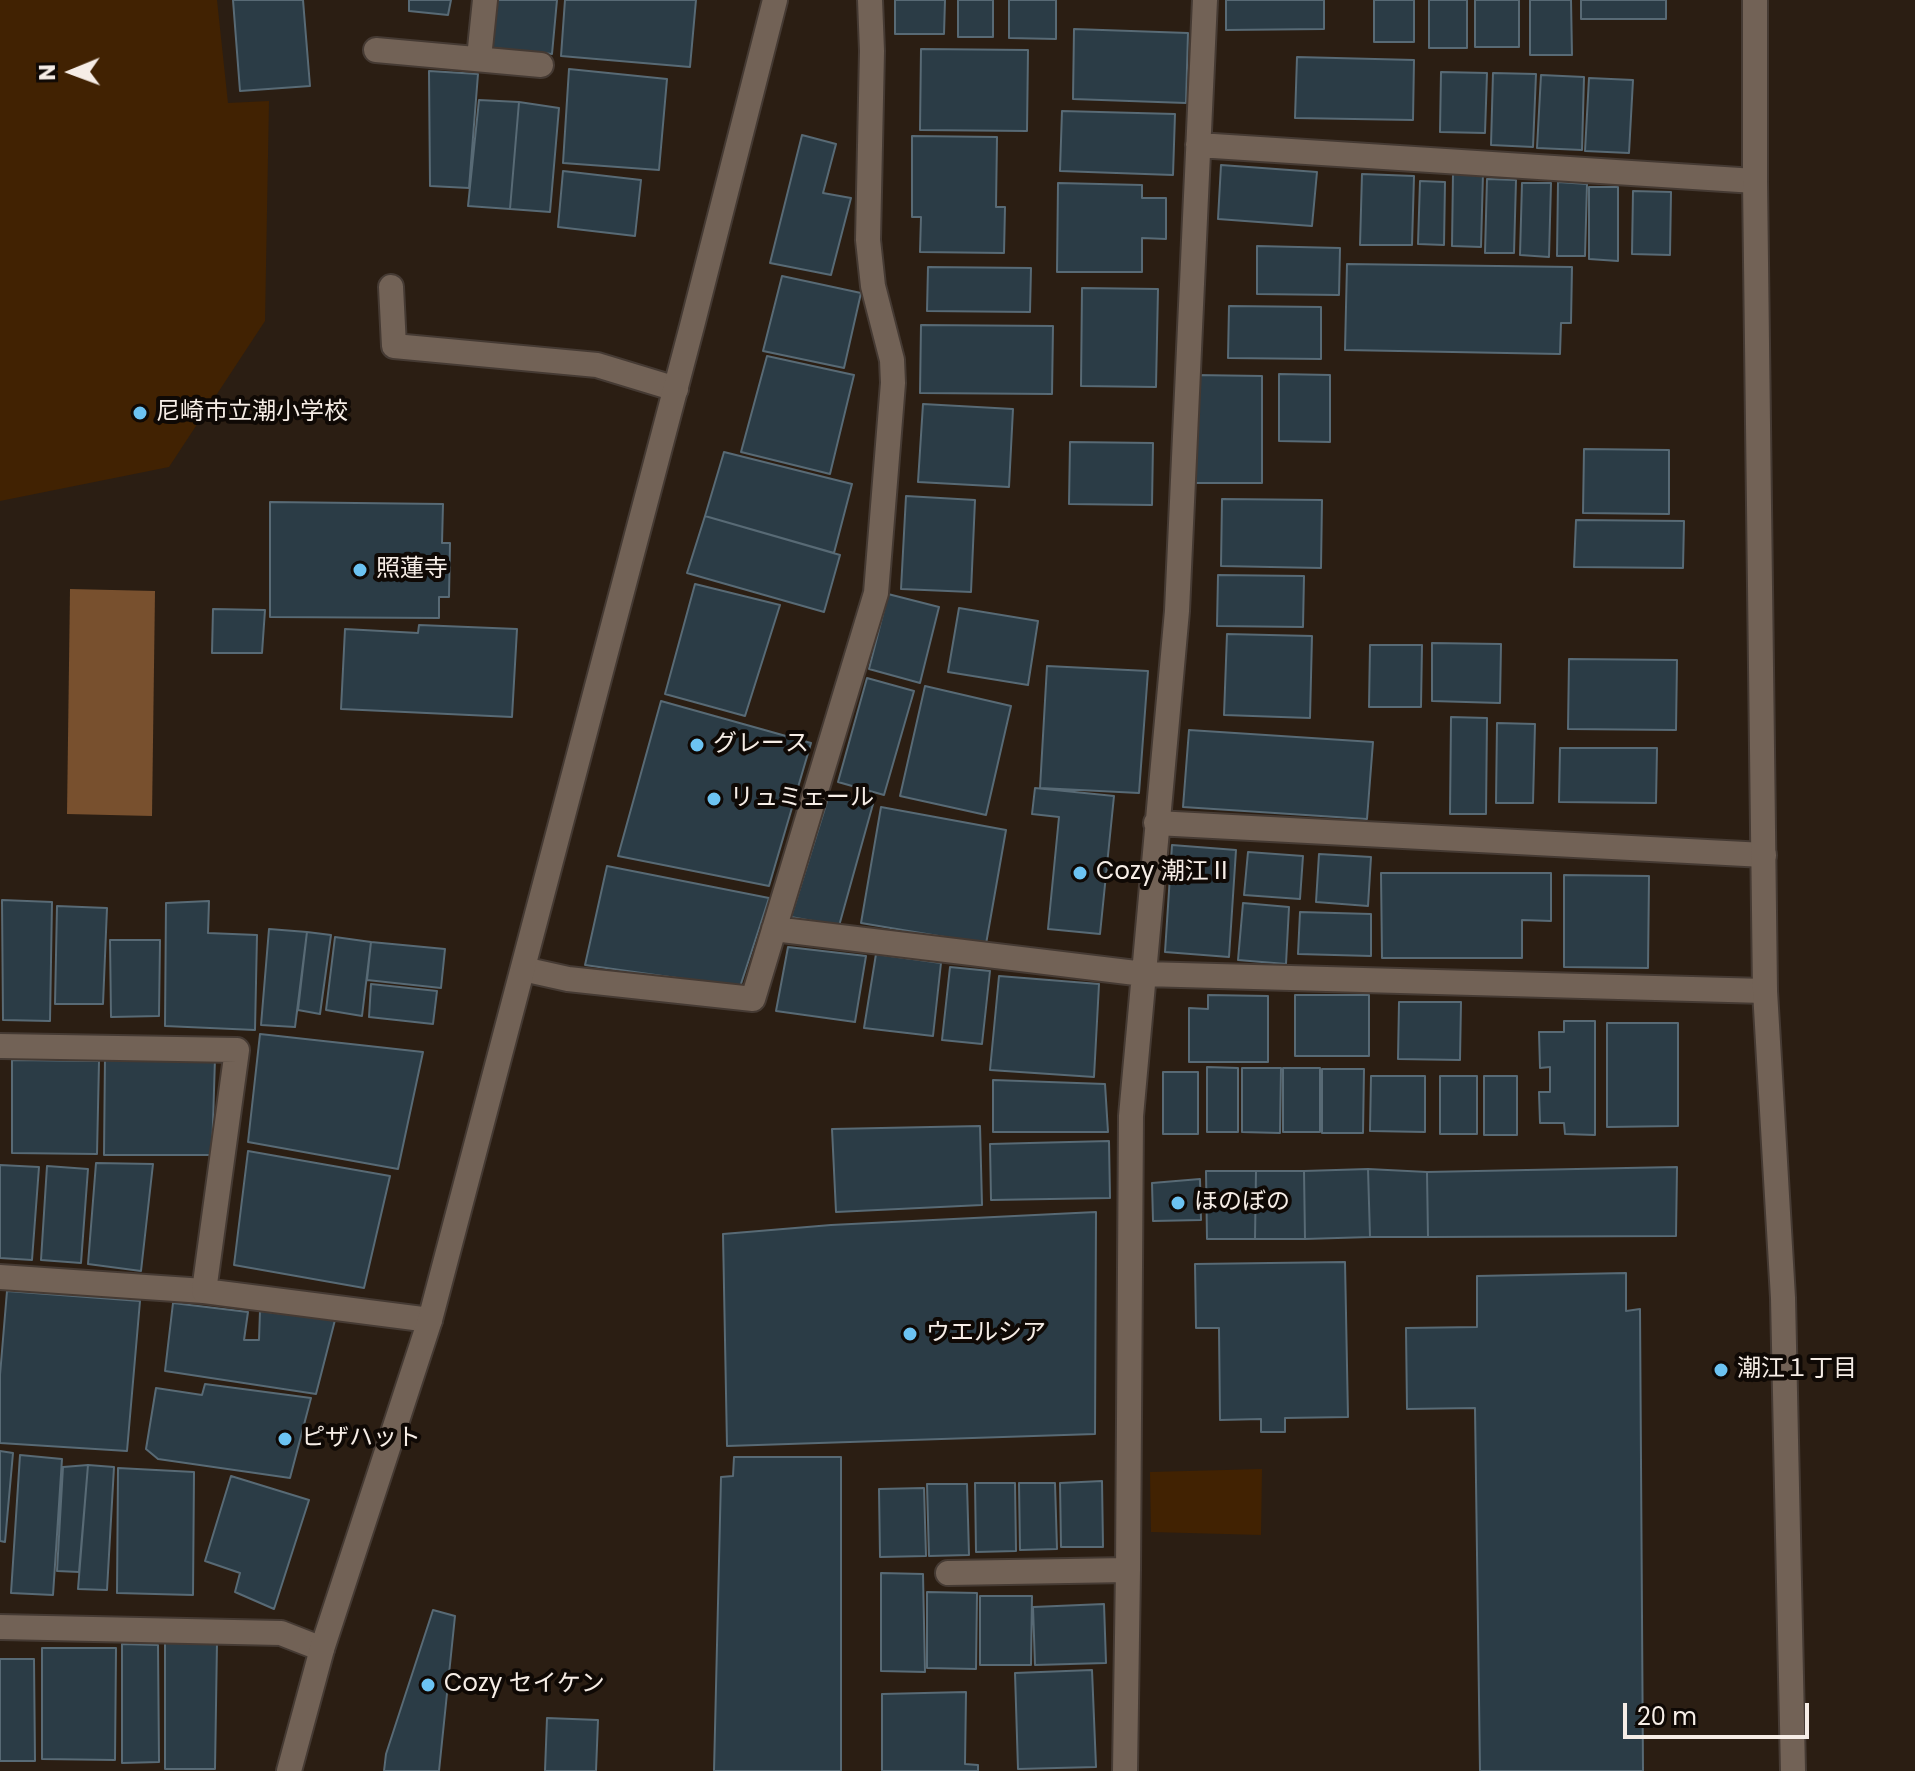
<!DOCTYPE html>
<meta charset="utf-8">
<style>
body{margin:0}
#map{position:relative;width:1915px;height:1771px;overflow:hidden;background:#2b1e13;font-family:Poppins,sans-serif}
canvas{display:block}
.north{position:absolute;left:32px;top:32px;width:80px;height:80px;-webkit-text-stroke:6px #0f0905;paint-order:stroke;rotate:269deg;font-size:22px;font-weight:700;line-height:32px;text-align:center;color:#f6ede6}
.north::after{content:'';display:block;margin:auto;width:28px;height:36px;background:#f6ede6;clip-path:polygon(50% 0,100% 100%,50% 72%,0 100%)}
.scale{position:absolute;left:1623px;top:1703px;width:186px;height:36px;box-sizing:border-box;border:4px solid #f6ede6;border-top:0;padding-left:10px;font-size:24px;line-height:28px;white-space:nowrap;color:#f6ede6;-webkit-text-stroke:6px #0f0905;paint-order:stroke}
</style>
<div id="map">
<canvas width="1915" height="1771"></canvas>
<div class="north">N</div>
<div class="scale">20 m</div>
</div>
<script>
const context = document.querySelector('canvas').getContext('2d');
context.lineJoin = 'round';
function paint(path, color) {
  context.fillStyle = color;
  context.fill(path, 'evenodd');
}
function stroke(path, color, width, dash) {
  context.strokeStyle = color;
  context.lineWidth = width;
  context.lineCap = dash ? 'butt' : 'round';
  context.setLineDash(dash || []);
  context.stroke(path);
}
function drawText(font, color, halo, rows, align = 'center') {
  context.font = font + ' Poppins,"Noto Sans JP",sans-serif';
  context.lineWidth = 8;
  context.setLineDash([]);
  context.textBaseline = 'middle';
  context.strokeStyle = halo;
  context.fillStyle = color;
  for (const [text, x, y, turn = 0] of rows) {
    context.save();
    context.translate(x, y);
    context.rotate((+turn || 0) * Math.PI / 180);
    context.textAlign = isNaN(turn) ? turn : align;
    if (halo) context.strokeText(text, 0, 0);
    context.fillText(text, 0, 0);
    context.restore();
  }
}
paint(new Path2D(`
 M0,0H217L228,103L269,101L265,321L169,467L0,501Z
 M1262,1469L1261,1535L1151,1532L1150,1472Z`), '#412202');
paint(new Path2D(`
 M70,589L155,591L152,816L67,814Z`), '#78502e');
const building = new Path2D(`
 M233,0H303L310,86L240,91Z
 M409,0H451L448,15L409,11Z
 M497,0H557L552,54L492,48Z
 M565,0H696L690,67L561,56Z
 M895,0H945L944,34H895Z
 M958,0H993V37H958Z
 M1009,0H1056V39L1009,38Z
 M1226,0H1324V29L1226,30Z
 M1374,0H1414V42H1374Z
 M1429,0H1467V48H1429Z
 M1475,0H1519V47H1475Z
 M1530,0H1571L1572,55H1530Z
 M1581,0H1666V19H1581Z
 M1074,29L1188,33L1186,103L1073,99Z
 M921,49L1028,50L1027,131L920,130Z
 M1297,57L1414,60L1413,120L1295,118Z
 M569,69L667,79L659,170L563,163Z
 M429,71L478,74L469,188L430,186Z
 M1441,72L1487,73L1485,133L1440,132Z
 M1493,73L1536,74L1533,147L1491,145Z
 M1541,75L1584,77L1582,150L1537,148Z
 M1589,78L1633,80L1629,153L1585,151Z
 M479,100L519,102L510,209L468,206Z
 M519,102L559,108L550,212L510,209Z
 M1062,111L1175,114L1173,175L1060,171Z
 M802,135L836,144L823,193L851,198L831,275L770,263Z
 M912,136L997,137L996,207H1005L1004,253L920,252L921,217H912Z
 M1221,165L1317,172L1312,226L1218,219Z
 M563,171L641,180L635,236L558,227Z
 M1453,173H1483L1481,247L1452,246Z
 M1362,174L1414,176L1412,245H1360Z
 M1487,179L1516,180L1514,253H1485Z
 M1420,181L1445,182L1444,245L1418,244Z
 M1558,182L1587,184L1585,256H1557Z
 M1058,183L1142,185V198H1166V239L1142,238V272H1057Z
 M1522,183H1551L1549,257L1520,255Z
 M1589,187H1618V261L1589,259Z
 M1633,191L1671,192L1670,255L1632,254Z
 M1257,246L1340,248L1339,295L1257,294Z
 M1347,264L1572,267L1571,323H1561L1560,354L1345,350Z
 M928,267L1031,268L1030,312L927,311Z
 M782,276L861,293L844,368L763,351Z
 M1082,288L1158,289L1156,387L1081,386Z
 M1229,306L1321,307V359L1228,358Z
 M921,325L1053,326L1052,394L920,393Z
 M767,356L854,375L830,474L741,452Z
 M1279,374L1330,375V442L1279,441Z
 M1195,375L1262,376V483H1194Z
 M923,404L1013,409L1009,487L918,482Z
 M1070,442L1153,443L1152,505L1069,504Z
 M1584,449L1669,450V514L1583,513Z
 M724,452L852,484L834,553L705,516Z
 M906,496L975,500L971,592L901,589Z
 M1222,499L1322,500L1321,568L1221,566Z
 M270,502L443,504L442,543H450L449,597H439V618L270,617Z
 M705,516L840,555L824,612L687,573Z
 M1576,520L1684,521L1683,568L1574,567Z
 M1218,575L1304,576L1303,627L1217,626Z
 M695,584L780,605L745,716L665,694Z
 M888,594L939,607L920,683L869,669Z
 M959,608L1038,621L1028,685L948,672Z
 M213,609L265,610L262,653H212Z
 M419,625L517,629L512,717L341,709L345,629L418,633Z
 M1227,634L1312,636L1310,718L1224,715Z
 M1432,643L1501,644L1500,703L1432,701Z
 M1370,645H1422L1421,707H1369Z
 M1569,659L1677,660L1676,730L1568,729Z
 M1047,666L1148,671L1139,793L1040,788Z
 M867,678L914,691L884,795L838,782Z
 M925,686L1011,706L986,815L900,796Z
 M661,701L811,743L769,886L618,856Z
 M1451,717L1487,718L1486,814H1450Z
 M1497,723L1535,724L1533,803H1496Z
 M1189,730L1373,742L1367,819L1183,807Z
 M1560,748H1657L1656,803L1559,802Z
 M1035,788L1114,796L1100,934L1048,929L1059,817L1032,814Z
 M829,795L873,804L839,926L791,917Z
 M881,807L1006,830L986,944L861,923Z
 M1172,845L1236,850L1229,957L1165,952Z
 M1248,852L1303,856L1300,899L1244,895Z
 M1319,854L1371,857L1368,906L1316,902Z
 M607,866L769,898L740,987L585,965Z
 M1381,873H1551V921L1522,920V958H1382Z
 M1564,875L1649,876L1648,968L1564,967Z
 M2,900L52,902L50,1021L3,1020Z
 M209,901L208,933L257,935L255,1030L165,1026L166,903Z
 M1243,903L1289,907L1286,964L1238,960Z
 M57,906L107,908L103,1004H55Z
 M1300,912L1371,914V956L1298,954Z
 M269,929L307,932L295,1027L261,1025Z
 M307,932L331,935L320,1014L298,1010Z
 M335,937L371,942L362,1016L326,1010Z
 M110,940H160L159,1016L111,1017Z
 M371,942L445,949L441,988L367,980Z
 M788,947L866,956L855,1022L776,1011Z
 M876,954L941,963L933,1036L864,1028Z
 M950,967L990,971L982,1044L942,1040Z
 M999,976L1099,984L1094,1077L990,1070Z
 M371,984L437,991L433,1024L369,1017Z
 M1208,995L1268,996V1062H1189V1008L1208,1009Z
 M1295,995H1369V1056H1295Z
 M1399,1002H1461L1460,1060L1398,1059Z
 M1564,1021H1595V1135L1565,1134L1564,1123H1540L1539,1092H1550V1067L1540,1068L1539,1032H1564Z
 M1607,1023H1678V1126L1607,1127Z
 M260,1034L423,1052L398,1169L248,1142Z
 M105,1056L215,1058L212,1155H104Z
 M12,1060L99,1061L97,1154L12,1153Z
 M1207,1067L1238,1068V1132H1207Z
 M1242,1068H1281L1280,1133L1242,1132Z
 M1283,1068H1320V1132H1283Z
 M1322,1069H1364L1363,1133H1322Z
 M1163,1072H1198V1134H1163Z
 M1371,1076H1425V1132L1370,1131Z
 M1440,1076H1477V1134H1440Z
 M1484,1076H1517V1135H1484Z
 M993,1080L1105,1084L1108,1132H993Z
 M980,1126L982,1205L836,1212L832,1129Z
 M1109,1141L1110,1198L991,1200L990,1144Z
 M248,1151L390,1176L364,1288L234,1265Z
 M96,1163L153,1164L141,1271L88,1264Z
 M0,1165L39,1167L32,1260L0,1258Z
 M47,1166L88,1169L81,1263L41,1260Z
 M1677,1167L1676,1236L1428,1237L1427,1172Z
 M1368,1169L1370,1237L1305,1239L1304,1171Z
 M1368,1169L1427,1172L1428,1237H1370Z
 M1206,1171H1256L1255,1239H1207Z
 M1256,1171H1304L1305,1239H1255Z
 M1200,1179L1201,1220L1153,1221L1152,1183Z
 M1096,1212L1095,1434L727,1446L723,1234L831,1225Z
 M1345,1262L1348,1417L1285,1418V1432H1261V1419L1220,1420L1219,1328H1196L1195,1264Z
 M1626,1273V1311L1640,1309L1643,1771H1480L1475,1408L1407,1409L1406,1328L1477,1327V1276Z
 M7,1291L140,1301L127,1451L0,1443V1375Z
 M173,1303L248,1312L244,1340H259L260,1311L335,1320L316,1394L165,1371Z
 M205,1384L311,1398L290,1478L158,1459L146,1449L156,1388L202,1395Z
 M0,1451L13,1453L5,1542L0,1541Z
 M20,1455L62,1459L53,1595L11,1593Z
 M734,1457H841V1771H714L721,1477L733,1476Z
 M88,1465L114,1467L107,1590L78,1589Z
 M88,1465L79,1572L57,1571L63,1467Z
 M118,1468L194,1472L193,1595L117,1593Z
 M231,1476L309,1500L274,1609L235,1592L240,1573L205,1561Z
 M1102,1481L1103,1547H1061L1060,1483Z
 M975,1483H1015L1016,1551L976,1552Z
 M1019,1483H1055L1057,1549L1020,1550Z
 M927,1484H967L969,1555L929,1556Z
 M924,1488L926,1556L880,1557L879,1489Z
 M881,1573L923,1574L925,1672L881,1671Z
 M927,1592L977,1593L976,1669L927,1668Z
 M980,1596H1032L1031,1665H980Z
 M1104,1604L1106,1663L1035,1665L1033,1607Z
 M433,1610L455,1616L439,1771H384L386,1754Z
 M165,1641L217,1642L215,1769H165Z
 M122,1644L158,1645L159,1762L122,1763Z
 M42,1648H116L115,1760L42,1759Z
 M0,1659H34L35,1761H0Z
 M1092,1670L1096,1767L1018,1769L1015,1673Z
 M966,1692L965,1764L978,1765V1771H882V1694Z
 M547,1718L598,1720L596,1771H545Z`);
paint(building, '#2b3c46');
stroke(building, '#586a75', 2);
const lane = new Path2D(`
 M376,50L541,65
 M479,58L485,0
 M0,1277L204,1291
 M0,1627L281,1633L322,1649`);
const street = new Path2D(`
 M1198,145L1755,181
 M391,287L394,346L597,365L676,389
 M1156,823L1764,855
 M774,929L1144,974L1765,991
 M523,969L568,979L753,999L876,593L893,383L892,360L873,286L868,240L872,51L870,0
 M0,1046L237,1050L204,1291L430,1320
 M948,1573L1128,1570
 M1125,1771L1128,1570L1131,1116L1177,611L1205,0`);
const secondary = new Path2D(`
 M1755,0V181L1765,991L1783,1298L1793,1771
 M289,1771L322,1649L430,1320L692,326L775,0`);
stroke(lane, '#453a33', 28);
stroke(street, '#453a33', 28);
stroke(secondary, '#453a33', 28);
stroke(lane, '#726256', 24);
stroke(street, '#726256', 24);
stroke(secondary, '#726256', 24);
for (const [x, y, r, color] of [
 [140,413,8,"#6cc3f2"],
 [360,570,8,"#6cc3f2"],
 [697,745,8,"#6cc3f2"],
 [714,799,8,"#6cc3f2"],
 [1080,873,8,"#6cc3f2"],
 [1178,1203,8,"#6cc3f2"],
 [910,1334,8,"#6cc3f2"],
 [1721,1370,8,"#6cc3f2"],
 [285,1439,8,"#6cc3f2"],
 [428,1685,8,"#6cc3f2"]
]) {
  const dot = new Path2D();
  dot.arc(x, y, r, 0, 2 * Math.PI);
  context.fillStyle = color;
  context.fill(dot);
  stroke(dot, '#0f0905', 3);
}
drawText('24px', '#f6ede6', '#0f0905', [
 ["尼崎市立潮小学校",156,413],
 ["照蓮寺",376,570],
 ["グレース",713,745],
 ["リュミェール",730,799],
 ["Cozy 潮江Ⅱ",1096,873],
 ["ほのぼの",1194,1203],
 ["ウエルシア",926,1334],
 ["潮江１丁目",1737,1370],
 ["ピザハット",301,1439],
 ["Cozy セイケン",444,1685]
], 'left');
</script>
